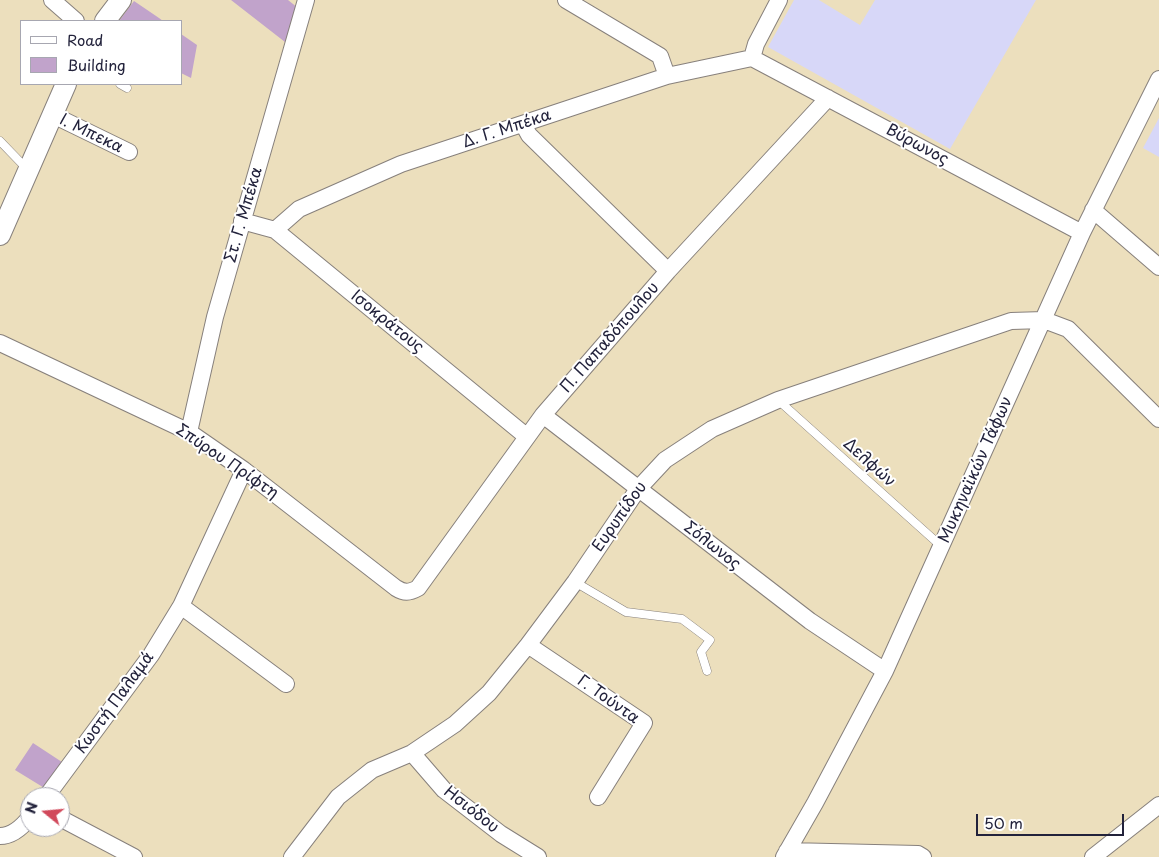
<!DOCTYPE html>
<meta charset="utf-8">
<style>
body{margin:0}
#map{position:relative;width:1159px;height:857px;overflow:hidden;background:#ecdfbd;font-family:"Playpen Sans",sans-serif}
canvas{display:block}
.legend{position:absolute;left:20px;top:20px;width:162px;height:65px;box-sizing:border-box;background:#fff;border:1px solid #a7a7b1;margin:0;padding:6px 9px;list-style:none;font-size:15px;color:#22223b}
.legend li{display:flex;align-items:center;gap:10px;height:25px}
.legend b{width:25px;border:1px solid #a7a7b1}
.north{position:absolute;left:20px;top:787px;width:50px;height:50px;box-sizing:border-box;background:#fff;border:1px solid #a7a7b1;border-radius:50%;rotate:287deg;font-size:14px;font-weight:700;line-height:20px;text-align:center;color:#22223b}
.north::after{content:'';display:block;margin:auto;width:18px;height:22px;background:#d1495b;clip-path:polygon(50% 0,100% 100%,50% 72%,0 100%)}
.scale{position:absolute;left:976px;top:814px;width:148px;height:22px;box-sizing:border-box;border:2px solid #22223b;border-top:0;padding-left:6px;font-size:15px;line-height:18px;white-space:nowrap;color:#22223b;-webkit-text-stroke:4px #fff;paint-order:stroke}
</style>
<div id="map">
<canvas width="1159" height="857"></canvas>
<ul class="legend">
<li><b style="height:6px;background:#fff"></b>Road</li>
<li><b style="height:14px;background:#c1a3cb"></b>Building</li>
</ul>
<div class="north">N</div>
<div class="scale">50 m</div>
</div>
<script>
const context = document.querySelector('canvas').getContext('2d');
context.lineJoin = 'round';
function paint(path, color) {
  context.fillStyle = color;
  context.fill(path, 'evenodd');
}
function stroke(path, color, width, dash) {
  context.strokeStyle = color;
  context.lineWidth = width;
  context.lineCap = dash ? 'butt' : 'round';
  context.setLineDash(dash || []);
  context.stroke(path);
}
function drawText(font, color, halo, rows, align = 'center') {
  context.font = font + ' "Playpen Sans",sans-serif';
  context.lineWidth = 4;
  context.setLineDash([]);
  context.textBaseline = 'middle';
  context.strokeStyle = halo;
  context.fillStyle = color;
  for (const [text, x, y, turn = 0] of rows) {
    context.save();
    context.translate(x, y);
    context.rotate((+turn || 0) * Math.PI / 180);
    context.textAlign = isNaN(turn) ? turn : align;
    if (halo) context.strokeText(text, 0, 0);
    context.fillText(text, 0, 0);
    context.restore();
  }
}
paint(new Path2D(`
 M794,0H819L860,25L875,0H1036L950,149L768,47Z
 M1159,118V157L1143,148Z`), '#d7d7f8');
paint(new Path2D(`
 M231,0H288L298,8L285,42Z
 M134,1L159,18L163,21H119Z
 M181,34L197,45L191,78L181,73Z
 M33,743L65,764L46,789L15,770Z`), '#c1a3cb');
const service = new Path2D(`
 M120,84L127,88
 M0,141L27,169
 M778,400L941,546
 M575,582L626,612L682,619L710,640L701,652L707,671`);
const minor = new Path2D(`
 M52,0L76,21
 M566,0L660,56L667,76
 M752,58L1082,233
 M752,58L756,44L779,0
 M53,115L129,152
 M523,124L529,135L668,271
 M1093,210L1159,267
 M242,221L275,230L526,436
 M275,230L299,209L401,164L667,76L752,58
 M0,343L189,432L244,470L396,588C404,593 409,593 418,588L543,415L668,271L828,98
 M543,415L810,621L885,671
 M189,432L215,317L306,0
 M181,606L286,684
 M528,645L644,723L598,797
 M412,753L444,790L501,834L538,857
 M46,797L151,655L181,606L244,470
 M60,818L134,857
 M0,836C12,836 23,826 30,817
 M787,851L918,854L923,857
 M292,857L338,797L372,770L412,753L455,724L489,693L528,645L575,582L638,489L665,460L712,429L778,400L1011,321L1044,320L1068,329L1159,419
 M784,857L815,803L885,671L1082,233L1159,79
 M1093,857L1159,805`);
const tertiary = new Path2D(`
 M105,21L121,0
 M0,235L66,84`);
stroke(service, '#87807c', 9);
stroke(minor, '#87807c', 18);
stroke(tertiary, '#87807c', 22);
stroke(service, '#fff', 8);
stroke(minor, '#fff', 16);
stroke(tertiary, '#fff', 20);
drawText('16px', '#22223b', '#fff', [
 ["Δ. Γ. Μπέκα",507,129,-18],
 ["Ι. Μπεκα",91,134,26],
 ["Βύρωνος",917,145,28],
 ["Στ. Γ. Μπέκα",244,215,-74],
 ["Ισοκράτους",387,322,39],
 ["Π. Παπαδόπουλου",610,338,-49],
 ["Σπύρου Πρίφτη",227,462,34],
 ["Δελφών",869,463,42],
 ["Μυκηναϊκών Τάφων",976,470,-66],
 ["Ευρυπίδου",620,517,-55],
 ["Σόλωνος",712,546,38],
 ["Γ. Τούντα",608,700,35],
 ["Κωστή Παλαμά",115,703,-54],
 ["Ησιόδου",471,810,38]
]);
</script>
